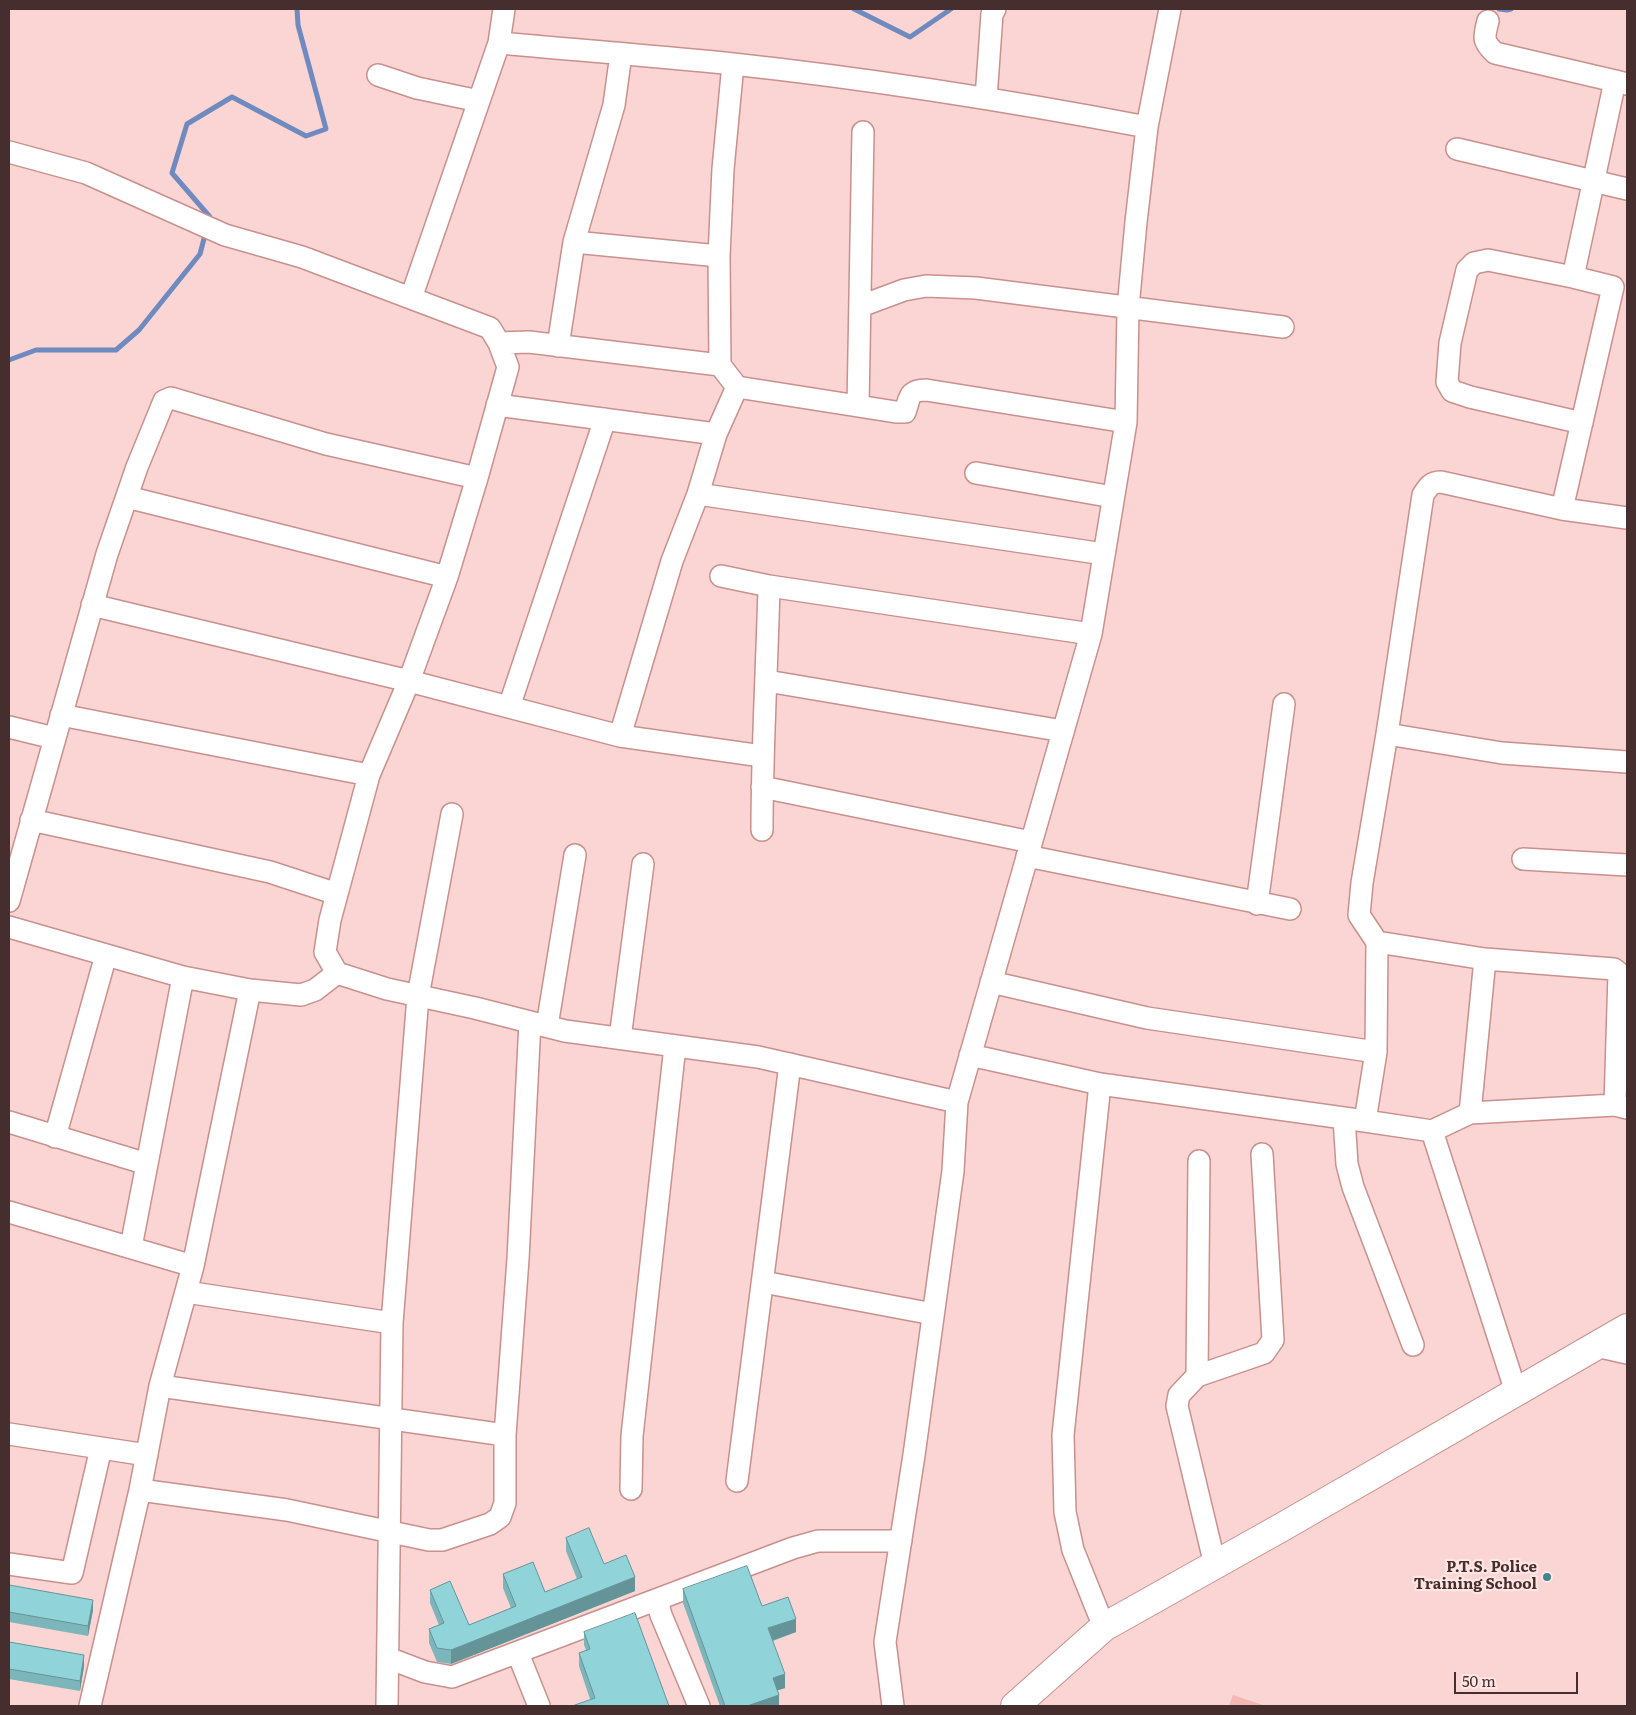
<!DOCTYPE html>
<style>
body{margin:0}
#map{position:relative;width:1636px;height:1715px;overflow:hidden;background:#fad5d3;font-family:Literata,serif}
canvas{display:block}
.frame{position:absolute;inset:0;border:10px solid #452e2d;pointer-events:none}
.scale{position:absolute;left:1454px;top:1672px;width:124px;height:22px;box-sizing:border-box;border:2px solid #452e2d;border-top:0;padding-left:6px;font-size:15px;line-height:18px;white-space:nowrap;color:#452e2d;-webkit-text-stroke:4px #ffe6e4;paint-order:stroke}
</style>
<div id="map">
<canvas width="1636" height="1715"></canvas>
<div class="frame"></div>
<div class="scale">50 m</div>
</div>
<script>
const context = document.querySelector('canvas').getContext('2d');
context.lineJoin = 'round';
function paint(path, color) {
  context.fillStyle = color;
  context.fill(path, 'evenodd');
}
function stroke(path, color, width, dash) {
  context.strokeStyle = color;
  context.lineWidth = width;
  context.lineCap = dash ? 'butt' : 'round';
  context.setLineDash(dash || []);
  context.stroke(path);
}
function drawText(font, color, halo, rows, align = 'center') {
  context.font = font + ' Literata,serif';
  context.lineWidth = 4.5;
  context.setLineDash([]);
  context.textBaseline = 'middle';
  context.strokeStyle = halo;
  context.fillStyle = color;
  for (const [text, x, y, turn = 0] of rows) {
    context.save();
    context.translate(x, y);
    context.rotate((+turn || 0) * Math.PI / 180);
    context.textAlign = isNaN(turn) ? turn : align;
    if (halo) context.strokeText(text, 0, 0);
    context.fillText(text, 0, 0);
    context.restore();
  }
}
paint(new Path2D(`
 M1233,1695L1266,1706H1229Z`), '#f5b7b3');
stroke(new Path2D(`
 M854,9L910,37L951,9
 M1499,9L1507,10L1511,9
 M209,221L210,217L172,173L187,124L232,97L306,136L326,129L298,25L297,9
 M9,360L36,350H116L139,330L200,254L206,231`), '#6e8abe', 5);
const minor = new Path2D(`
 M1488,21C1484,37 1482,41 1495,53L1615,81
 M499,43C577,50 655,56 733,64C872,79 1010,101 1147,127
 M378,75L417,88L479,101
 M986,98L992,14L995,9
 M1457,149L1627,189
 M9,152L86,173L225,235L302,257L490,328L499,343L508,367L477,478L447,577L409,681L369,775L330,920L325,952L337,973L387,989L475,1008L565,1031L758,1057L957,1102L953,1171L914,1455L885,1642L893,1706
 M574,242L719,256
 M1573,277L1488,260L1474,263L1467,270L1450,343L1447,382L1452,391L1470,397L1582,423
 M411,298L499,43L504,9
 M861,306L904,290L926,286L976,288L1283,327
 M499,343L529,342L720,365L737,387L896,412H905C910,398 908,390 926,390L1126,422
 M558,346L574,242L614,105L621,54
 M720,365L719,256L723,169L733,64
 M497,405L716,434
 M858,406L863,132
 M976,473L1113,497
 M698,494L1104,554
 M127,497L447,577
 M1562,509L1627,518
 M721,576L769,586L1091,634
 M92,605L409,681L620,736L762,756
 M767,681L1063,731
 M509,707L605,419
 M61,715L369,775
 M9,727L54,738
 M1387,734L1502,753L1627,762
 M620,736L672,561L698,494L716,434L737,387
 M762,787L1031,842
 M31,820L270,872L337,894
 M762,830C762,748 767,667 769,586
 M1027,856L1290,909
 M1523,859L1627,865
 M9,901L107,554L137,467L164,401L171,398L326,444L477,478
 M1257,904L1284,704
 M9,927L183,977L250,990L193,1266
 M1377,942L1485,959L1614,969L1619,973L1615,1105
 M991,982L1147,1018L1376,1052
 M250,990L301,995L315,990L337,973
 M547,1026L575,855
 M620,1038L643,864
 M970,1055L1100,1084L1365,1121L1432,1131L1516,1392
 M1100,1084L1063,1435L1065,1512L1073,1550L1104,1627
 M957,1102L1091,634L1126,422L1128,308L1136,222L1147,127L1170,9
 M1470,1113L1485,959
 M1344,1118L1347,1164L1353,1187L1413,1345
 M1365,1121L1376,1052L1377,942L1359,915L1362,883L1387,734L1423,495C1428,487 1431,482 1441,482L1562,509L1613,287L1573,277L1615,81L1627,84
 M9,1122L147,1164
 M1432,1131L1470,1113L1615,1105L1627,1108
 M55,1137L106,955
 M1199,1161L1197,1376L1179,1395L1177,1406L1215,1565
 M9,1212L193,1266L160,1386L140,1490L90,1706
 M131,1247L183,977
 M763,1282L933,1314
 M186,1292L392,1323
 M1596,1346L1627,1353
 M1197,1376L1264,1353L1273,1340L1262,1154
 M160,1386L505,1435
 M9,1434L147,1455
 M737,1481L790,1064
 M631,1489L632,1436L675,1046
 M140,1490L287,1510L429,1540H442L490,1524L500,1517L505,1503V1435L518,1259L530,1022
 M9,1564L72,1573L101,1448
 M657,1600L661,1615L699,1706
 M516,1653L521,1661L539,1706
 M388,1658L425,1672L452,1677L793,1548L818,1541H901
 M387,1706L392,1323L418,996L452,814`);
const major = new Path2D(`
 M1015,1706L1104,1627L1284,1526L1627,1328`);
stroke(minor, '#c9908d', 24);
stroke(major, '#c9908d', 30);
stroke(minor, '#fff', 21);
stroke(major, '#fff', 28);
paint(new Path2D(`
 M566,1538L604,1564L635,1591L451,1664L437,1662L429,1643V1629L439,1625L430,1603V1590L469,1625L511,1608L503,1588V1574L545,1592L577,1579L566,1551Z
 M9,1585L93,1610L88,1636L9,1622Z
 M683,1589L762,1606L796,1632L773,1641L785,1688L777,1690L779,1706H720L683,1603Z
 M584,1632L669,1706L590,1699L579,1666V1653L586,1650L584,1645Z
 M9,1642L84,1666L80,1691L9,1679Z`), '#7cb6bb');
paint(new Path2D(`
 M635,1577V1591L451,1664V1650Z
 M93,1600V1610L88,1636V1626Z
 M796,1619V1632L768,1642V1628Z
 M84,1655V1666L80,1691V1681Z
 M785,1674V1688L773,1692V1678Z
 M779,1695V1706H747Z`), '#659498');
const building = new Path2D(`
 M589,1528L604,1564L626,1555L635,1577L451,1650L437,1648L429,1629L444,1623L430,1590L450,1581L469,1625L516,1606L503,1574L533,1562L545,1592L582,1577L566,1538Z
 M747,1566L762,1606L788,1597L796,1619L768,1628L785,1674L773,1678L779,1695L747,1706H725L683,1589Z
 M9,1585L93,1600L88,1626L9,1612Z
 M635,1613L669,1706H572L595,1698L579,1653L590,1649L584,1632Z
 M9,1642L84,1655L80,1681L9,1669Z`);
paint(building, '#90d4d9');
stroke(building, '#659498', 1);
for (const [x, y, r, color] of [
 [1547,1577,5,"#3f878d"]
]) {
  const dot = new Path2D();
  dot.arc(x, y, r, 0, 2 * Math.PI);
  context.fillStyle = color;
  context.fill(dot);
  stroke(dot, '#ffe6e4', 2);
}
drawText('bold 15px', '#452e2d', '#ffe6e4', [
 ["P.T.S. Police",1537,1568],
 ["Training School",1537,1585]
], 'right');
</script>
